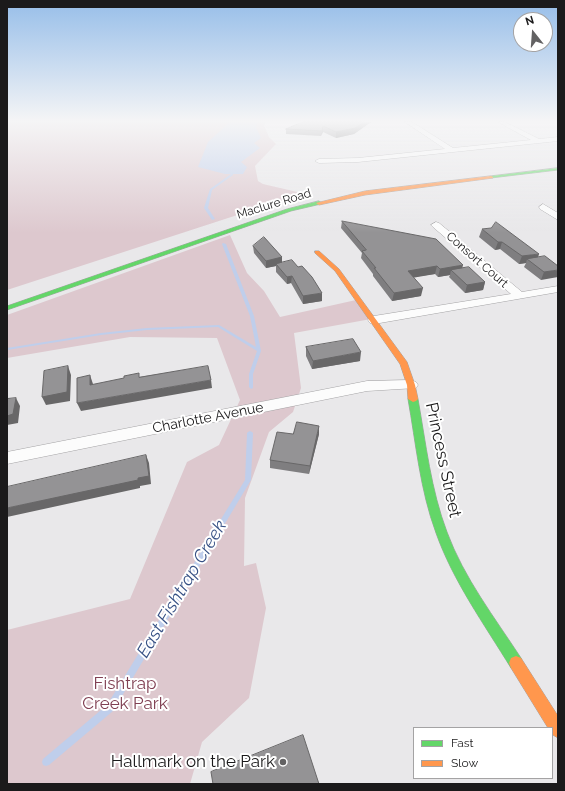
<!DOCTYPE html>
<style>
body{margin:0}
#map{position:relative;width:565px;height:791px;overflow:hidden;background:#e9e8ea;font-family:Raleway,sans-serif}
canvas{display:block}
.frame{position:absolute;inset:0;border:8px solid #1b1a1b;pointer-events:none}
.legend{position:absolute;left:413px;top:727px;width:140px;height:52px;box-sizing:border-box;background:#fff;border:1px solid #a4a3a4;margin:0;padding:5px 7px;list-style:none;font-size:12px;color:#1b1a1b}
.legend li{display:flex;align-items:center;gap:8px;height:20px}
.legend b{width:20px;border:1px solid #a4a3a4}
.north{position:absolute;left:513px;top:12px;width:40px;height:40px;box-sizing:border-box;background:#fff;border:1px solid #a4a3a4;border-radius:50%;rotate:343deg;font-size:11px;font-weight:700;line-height:16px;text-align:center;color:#1b1a1b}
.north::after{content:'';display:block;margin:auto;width:14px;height:18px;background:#636263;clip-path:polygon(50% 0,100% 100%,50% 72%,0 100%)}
</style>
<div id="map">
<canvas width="565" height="791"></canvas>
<div class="frame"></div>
<ul class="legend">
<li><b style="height:5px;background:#63d668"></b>Fast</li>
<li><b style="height:5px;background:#ff974d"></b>Slow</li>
</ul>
<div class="north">N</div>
</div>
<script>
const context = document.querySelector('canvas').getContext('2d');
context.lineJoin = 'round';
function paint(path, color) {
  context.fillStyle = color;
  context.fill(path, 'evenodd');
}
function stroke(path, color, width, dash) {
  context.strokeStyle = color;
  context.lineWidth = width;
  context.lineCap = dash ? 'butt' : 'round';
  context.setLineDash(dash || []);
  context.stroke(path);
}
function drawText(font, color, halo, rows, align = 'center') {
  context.font = font + ' Raleway,sans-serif';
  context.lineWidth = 4;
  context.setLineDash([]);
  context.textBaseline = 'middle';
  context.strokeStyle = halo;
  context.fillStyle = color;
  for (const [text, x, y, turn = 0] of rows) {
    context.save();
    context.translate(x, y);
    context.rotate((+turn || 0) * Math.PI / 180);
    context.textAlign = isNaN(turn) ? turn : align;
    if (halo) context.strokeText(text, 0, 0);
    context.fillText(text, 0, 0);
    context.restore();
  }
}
paint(new Path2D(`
 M7,122H266L264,125L269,137L276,144L255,166L258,181L263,184L306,194L265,206L7,290Z
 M230,235L247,273L264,291L280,317L356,300L371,319L294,333L301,388L293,412L269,432L245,498L244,566L256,563L266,608L249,698L202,742L190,784H7V630L130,599L187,462L219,445L240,400L217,338L130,337L7,358V315Z`), '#ddc8ce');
paint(new Path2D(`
 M230,122H258L256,127L261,138L254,143L260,148L241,162L247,167L243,174H225L198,167L208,142Z`), '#bfceeb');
paint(new Path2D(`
 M230,166L232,167L233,175L212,190L208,208L215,219L212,220L204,208L210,189L231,174Z
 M223,243L226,244L254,316L261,351L253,374V388L251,389L249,387V374L257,351L218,327L147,330L101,335L7,350V348L101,333L147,328L219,325L256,347L250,316L222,244Z
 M250,431L252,432L253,433L251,480L113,711L49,765L46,766L43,765L42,762L43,759L107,705L245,480L247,433L248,432Z`), '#bfceeb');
const street = new Path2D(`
 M405,122H412L453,148L531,140L498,122H505L539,139L558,137V141L358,162L319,163L315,161L319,159L358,158L445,149Z
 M543,204L558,213V220L540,209L539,207Z
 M436,222L439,223L522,292L558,286V292L374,324L370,323L368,320L370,317L374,316L511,294L433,227L431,225Z
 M411,380L416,382L418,385L416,388L367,391L7,464V452L367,381Z`);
const fast = new Path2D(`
 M558,168V170L491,178L489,177L491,176Z
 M319,201L322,203L321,204L291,211L7,310V306L287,209Z
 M413,396L418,399C426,444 431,490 447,532C464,578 495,618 521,658L523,663L521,668L516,670L511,668C484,624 453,581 436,533C420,490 416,444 408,399Z`);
const slow = new Path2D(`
 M491,176L493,177V178L365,195L319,205L316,203L365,191Z
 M315,251H319L339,269L407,362L415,385L418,399L416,401L413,402L408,399L407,385L400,364L335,271L315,253Z
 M516,656L521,658L558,716V738L553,735L552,728H548L511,668L509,663L511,658Z`);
stroke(street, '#a4a3a5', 1);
stroke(fast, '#a4a3a5', 1);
stroke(slow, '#a4a3a5', 1);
paint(street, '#fcfcfc');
paint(fast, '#63d668');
paint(slow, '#ff974d');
paint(new Path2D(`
 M320,122H371L354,134L336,138L323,132L321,136L286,134V129Z
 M342,221L462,268L485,282L483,290L465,293L449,277L450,275L438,277L435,274L413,277L421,296L392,301L373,276V274L361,258L362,253L341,228Z
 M482,229L538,258L558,266L541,280L524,267L526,263L519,264L500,249L495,250L479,237Z
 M253,246L282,257V263L322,301L303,304L291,283L287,284L276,272V266L266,268L254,253Z
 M306,347L360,361L312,369L306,356Z
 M293,434H319L309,474L270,468V460Z`), '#7f7e80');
paint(new Path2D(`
 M364,122H371L354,134L336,138V132Z
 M323,126V132L321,136Z
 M498,242H502L500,249L495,250Z
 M539,254L537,261L527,259L526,263L519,264L522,256Z
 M282,257V265L276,264V266L266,268V261Z
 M463,265L461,273L451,270L450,275L438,277L440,269Z
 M437,266L435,274L406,279L408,271Z
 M558,270V277L541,280L544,272Z
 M292,276L291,283L287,284V277Z
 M485,282L483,290L465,293L467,285Z
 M423,288L421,296L392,301L394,293Z
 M322,293V301L303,304V296Z
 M361,352L360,361L312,369L313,361Z
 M68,366L71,375L70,401L46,405L42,397Z
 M90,375L93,384V393L90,385Z
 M211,380L212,388L81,411L77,403Z
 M16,398L20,406L18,423L7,425V416Z
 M319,426V434L309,474L310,466Z
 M146,455L149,463L151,484L140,486V488L7,517V508L138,478Z`), '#686768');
const building = new Path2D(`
 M303,122H364L355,128L336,132L323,126L322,131L286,129Z
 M342,221L436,239L463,265L440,269L437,266L408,271L423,288L394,293L374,268H376L362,251L366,250Z
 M496,222L539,254L522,256L502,242H498L482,229L491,228Z
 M264,237L282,257L266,261L253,246Z
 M545,256L558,266V270L544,272L527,259Z
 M292,260L298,267L302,266L312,277L322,293L303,296L292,276L287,277L276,264Z
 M469,267L485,282L467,285L451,270Z
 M353,339L361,352L313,361L306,347Z
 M68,366L67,392L42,397L44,371Z
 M208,366L211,380L77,403V378L90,375V385L124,378V376L139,373V377Z
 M16,398L13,414L7,416V399Z
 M297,422L319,426L310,466L270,460L277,432L293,434Z
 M146,455L149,476L138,478V480L7,508V487Z
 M303,735L319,784H213L211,772Z`);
paint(building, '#949395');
stroke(building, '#686768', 1);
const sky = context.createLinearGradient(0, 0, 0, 233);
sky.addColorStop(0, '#97bee9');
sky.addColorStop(0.52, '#f5f5f6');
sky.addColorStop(1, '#f5f5f600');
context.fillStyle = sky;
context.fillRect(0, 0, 565, 233);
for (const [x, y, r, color] of [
 [283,762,4,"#636263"]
]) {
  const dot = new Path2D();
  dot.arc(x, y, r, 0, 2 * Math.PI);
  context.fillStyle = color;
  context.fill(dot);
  stroke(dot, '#fff', 1.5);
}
drawText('12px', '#1b1a1b', '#fff', [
 ["Maclure Road",274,204,-17],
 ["Consort Court",477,260,41]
]);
drawText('14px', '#1b1a1b', '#fff', [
 ["Charlotte Avenue",208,418,-11]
]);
drawText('17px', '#1b1a1b', '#fff', [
 ["Princess Street",443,460,78]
]);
drawText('17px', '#804053', '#fff', [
 ["Fishtrap",125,684],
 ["Creek Park",125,704]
]);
drawText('17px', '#1b1a1b', '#fff', [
 ["Hallmark on the Park",275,762]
], 'right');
drawText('italic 18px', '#375185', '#fff', [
 ["East Fishtrap Creek",182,589,-59]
]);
</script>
